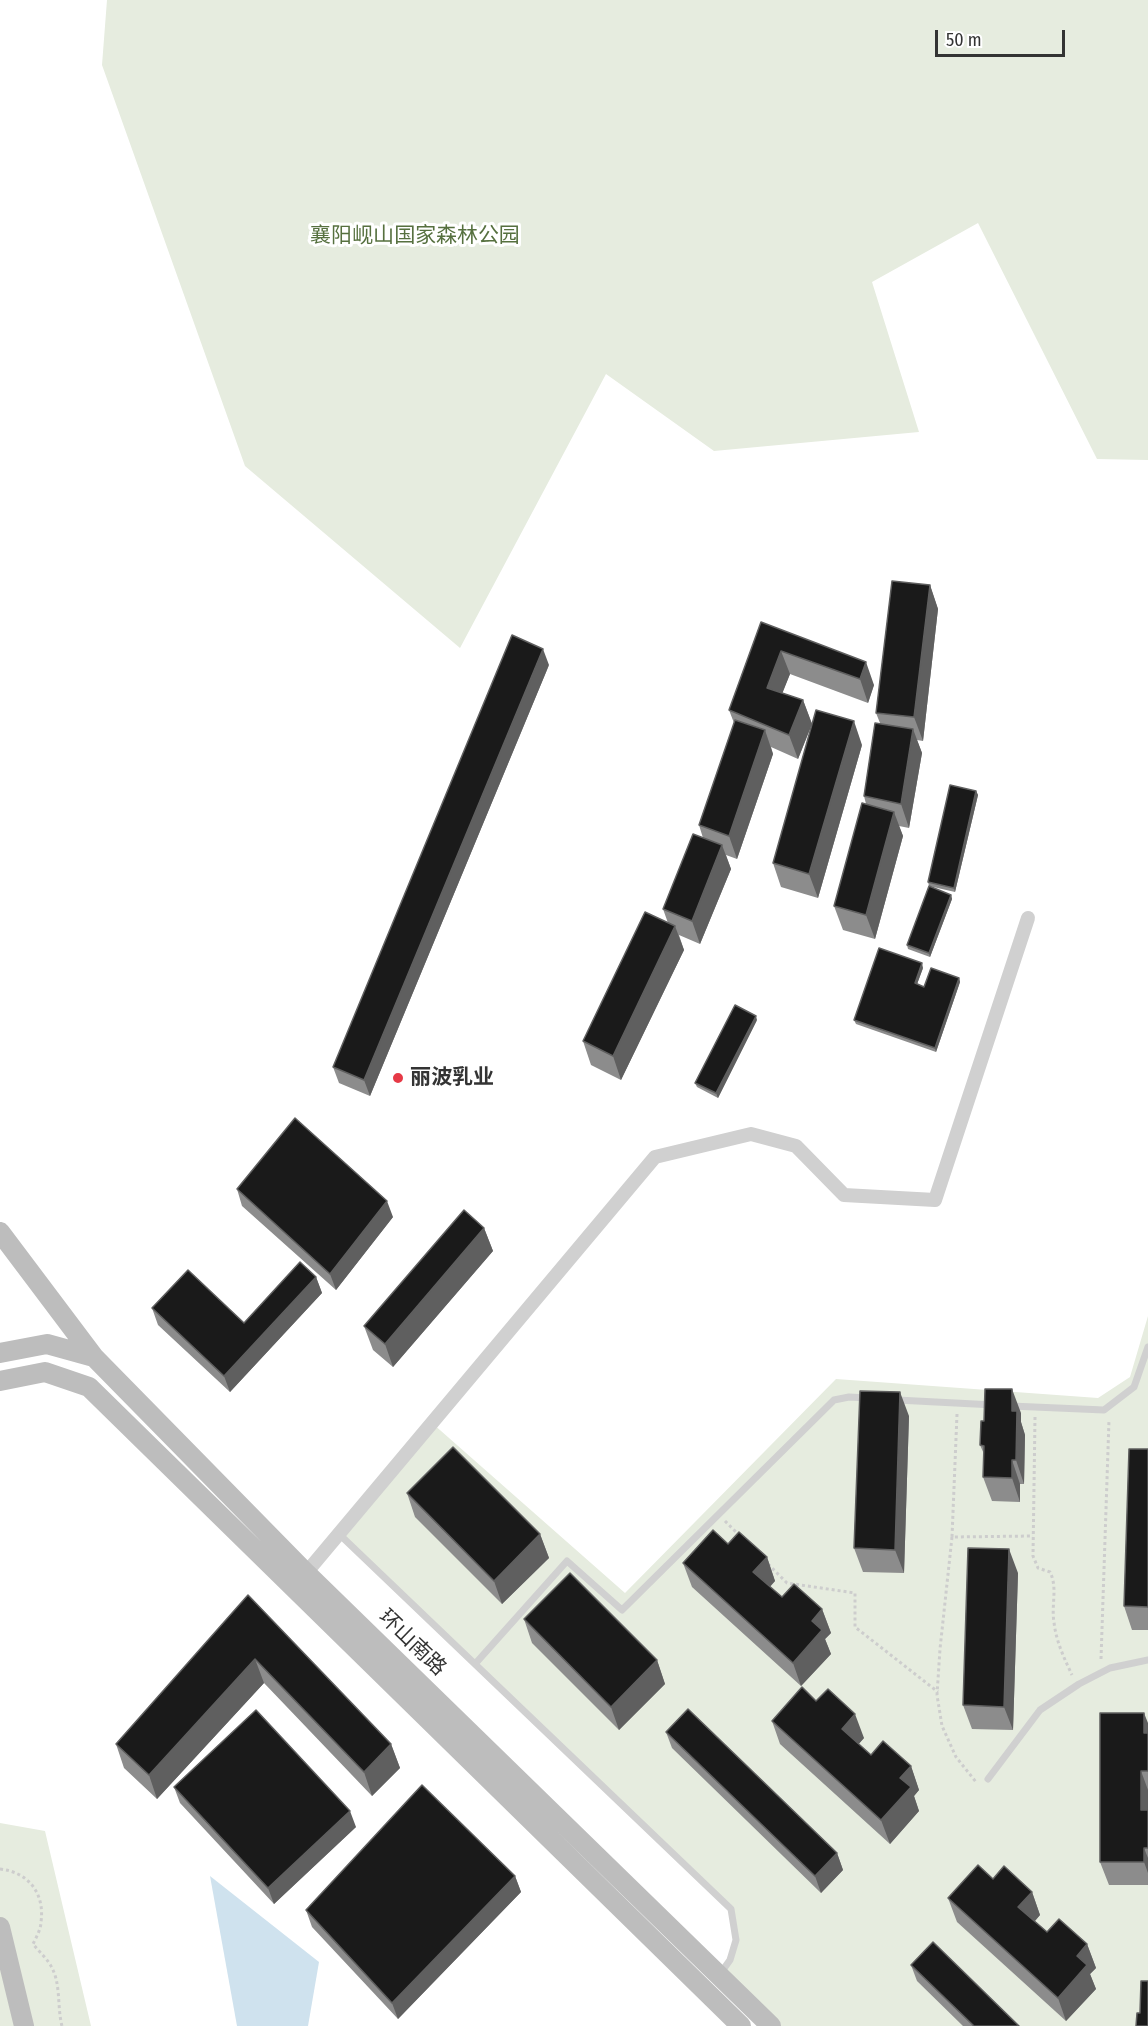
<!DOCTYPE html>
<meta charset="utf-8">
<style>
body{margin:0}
#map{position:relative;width:1148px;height:2026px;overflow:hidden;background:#fff;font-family:"Fira Sans Condensed",sans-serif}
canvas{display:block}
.scale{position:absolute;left:935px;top:30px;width:130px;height:27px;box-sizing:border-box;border:3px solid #333;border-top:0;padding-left:8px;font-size:18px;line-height:21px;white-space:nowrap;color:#333;-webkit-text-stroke:4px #fff;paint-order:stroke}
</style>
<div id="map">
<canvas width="1148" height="2026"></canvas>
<div class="scale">50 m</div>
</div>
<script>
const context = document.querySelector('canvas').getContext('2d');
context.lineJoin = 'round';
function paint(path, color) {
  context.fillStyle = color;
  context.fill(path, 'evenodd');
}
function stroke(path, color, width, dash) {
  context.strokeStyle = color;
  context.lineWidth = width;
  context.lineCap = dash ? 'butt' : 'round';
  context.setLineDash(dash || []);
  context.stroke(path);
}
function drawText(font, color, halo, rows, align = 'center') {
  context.font = font + ' "Fira Sans Condensed","Noto Sans SC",sans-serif';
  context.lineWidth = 6;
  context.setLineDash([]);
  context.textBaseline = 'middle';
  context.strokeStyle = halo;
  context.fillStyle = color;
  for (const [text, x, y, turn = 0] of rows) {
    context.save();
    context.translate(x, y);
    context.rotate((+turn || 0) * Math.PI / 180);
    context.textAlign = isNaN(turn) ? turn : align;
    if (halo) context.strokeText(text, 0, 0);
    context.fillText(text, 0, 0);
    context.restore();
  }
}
paint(new Path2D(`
 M107,0H1148V460L1097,459L978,223L872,282L919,432L714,451L606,374L460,648L245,466L102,65Z
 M1148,1316V2026H771L719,1976L736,1940L731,1909L339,1534L432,1423L625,1593L836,1379L1098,1398L1130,1377Z
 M0,1823L45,1831L91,2026H0Z`), '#e6ecdf');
paint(new Path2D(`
 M210,1876L319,1962L308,2026H237Z`), '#cfe2ee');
stroke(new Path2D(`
 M957,1414L952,1537L1033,1536
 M1035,1417L1033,1556L1038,1568L1050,1572C1058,1588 1051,1605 1054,1622C1056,1641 1064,1658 1072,1675
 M725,1521L740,1536
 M952,1537L940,1649L937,1695L942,1726L956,1757L976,1782
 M768,1564L787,1583L855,1593V1627L938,1692
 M1101,1659L1109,1420
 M0,1869C28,1872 45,1893 41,1922C41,1929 36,1938 33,1944C39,1952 48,1959 52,1968C61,1985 57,2007 62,2026`), '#cdcdcd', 3, [3, 3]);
stroke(new Path2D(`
 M897,1400L994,1405
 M1011,1406L1104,1410L1134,1387L1148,1347
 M339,1534L731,1909L736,1940L730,1960L720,1974
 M475,1664L567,1561L622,1610L834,1400L849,1397L868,1398
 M988,1779L1040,1710L1079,1684L1110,1668L1148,1660`), '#d0d0d0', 7);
stroke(new Path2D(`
 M306,1573L655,1157L751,1134L796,1146L844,1195L935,1200L1028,918`), '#d0d0d0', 14);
stroke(new Path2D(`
 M0,1232L94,1357
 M0,1353L47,1344L94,1357L306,1573L771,2026
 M0,1381L45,1372L89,1387L741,2026
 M0,1927L24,2026`), '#bdbdbd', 20);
paint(new Path2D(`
 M930,585L938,609L923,741L917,740L922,753L909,828L899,826L903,836L875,939L843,930L834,906L866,804L864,796L880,723L876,713Z
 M761,622L874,685L868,703L790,674L782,693L803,700L812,724L798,759L771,747L773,754L737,859L726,855L731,869L700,944L679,935L684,950L621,1080L591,1065L583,1041L668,923L663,909L703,838L699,825L734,723L729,710Z
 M549,665L370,1096L339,1083L333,1067Z
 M862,745L818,898L781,887L773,863Z
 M976,791L978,795L955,892L929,886L928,882Z
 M951,895L952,899L930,957L908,949L907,945Z
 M923,968L917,984L924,987L959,978L960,982L936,1052L856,1024L854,1020Z
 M757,1020L718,1098L697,1087L695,1083Z
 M237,1189L393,1217L336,1290L242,1206Z
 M484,1228L493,1251L393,1367L373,1350L364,1326Z
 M316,1277L322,1293L230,1392L158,1325L152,1308L244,1323Z
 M1021,1413V1422L1025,1435L1024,1484H1020V1502L992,1501L983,1477L984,1454L980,1445Z
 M909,1416L904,1573L863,1572L854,1548Z
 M1148,1449V1630H1132L1124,1606Z
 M407,1493L540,1534L549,1558L502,1604L415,1517Z
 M728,1544L767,1557L775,1581L770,1587L782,1597L822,1609L831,1633L825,1639L831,1654L801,1686L692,1587L683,1563Z
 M1018,1573L1013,1730L972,1729L963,1705Z
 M248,1595L391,1744L400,1768L372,1796L264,1683L157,1799L124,1768L116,1744Z
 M524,1619L657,1660L665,1684L619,1730L532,1643Z
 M816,1701L864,1738L858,1744L871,1755L911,1766L919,1790L914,1796L919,1811L890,1844L780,1744L772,1721Z
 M1148,1723V1885H1109L1100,1862Z
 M666,1732L837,1853L843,1870L821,1893L672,1748Z
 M174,1787L356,1827L274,1904L180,1803Z
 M515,1876L521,1892L398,2019L312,1927L306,1910Z
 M993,1879L1032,1892L1040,1915L1035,1921L1047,1932L1087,1944L1096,1968L1090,1974L1096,1989L1066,2021L957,1922L948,1898Z
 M911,1965L1019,2026H963L917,1981Z`), '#8c8c8c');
paint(new Path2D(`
 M930,585L938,609L923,741L914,717Z
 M543,649L549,665L370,1096L364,1080Z
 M781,651L790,674L775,712L767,688Z
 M866,662L874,685L868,703L860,679Z
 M803,700L812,724L798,759L789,735Z
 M854,721L862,745L818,898L809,874Z
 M913,729L922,753L909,828L901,804Z
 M765,730L773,754L737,859L729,836Z
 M976,791L978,795L955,892L954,888Z
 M894,812L903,836L875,939L866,915Z
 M722,845L731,869L700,944L692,921Z
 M951,895L952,899L930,957L929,953Z
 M675,926L684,950L621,1080L613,1056Z
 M922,963L923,968L916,987L915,983Z
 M959,978L960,982L936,1052L935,1048Z
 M756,1016L757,1020L718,1098L716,1093Z
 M387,1201L393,1217L336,1290L330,1274Z
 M484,1228L493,1251L393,1367L385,1344Z
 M316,1277L322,1293L230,1392L224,1376Z
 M1012,1389L1021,1413V1422L1025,1435L1024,1484L1016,1460L1012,1411Z
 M900,1392L909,1416L904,1573L895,1550Z
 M1012,1460L1020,1484V1502L1012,1478Z
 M540,1534L549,1558L502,1604L494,1581Z
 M1009,1549L1018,1573L1013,1730L1004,1707Z
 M767,1557L775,1581L762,1595L753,1572Z
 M822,1609L831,1633L825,1639L831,1654L801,1686L793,1663L812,1621Z
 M255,1659L264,1683L157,1799L149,1775Z
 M657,1660L665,1684L619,1730L611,1707Z
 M1144,1713L1148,1723V1743L1144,1733Z
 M855,1714L864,1738L851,1753L842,1729Z
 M391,1744L400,1768L372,1796L364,1772Z
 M911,1766L919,1790L914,1796L919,1811L890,1844L881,1820L900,1778Z
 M1141,1771L1148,1790V1829L1141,1810Z
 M350,1811L356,1827L274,1904L268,1888Z
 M1144,1848L1148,1858V1873L1144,1862Z
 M837,1853L843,1870L821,1893L815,1876Z
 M515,1876L521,1892L398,2019L392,2003Z
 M1032,1892L1040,1915L1027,1930L1018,1907Z
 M1087,1944L1096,1968L1090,1974L1096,1989L1066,2021L1058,1998L1077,1956Z`), '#5f5f5f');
const building = new Path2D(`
 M892,581L930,585L914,717L876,713Z
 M761,622L866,662L860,679L781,651L767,688L803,700L789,735L729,710Z
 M512,635L543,649L364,1080L333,1067Z
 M816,710L854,721L809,874L773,863Z
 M735,720L765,730L729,836L699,825Z
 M875,723L913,729L901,804L864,796Z
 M950,785L976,791L954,888L928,882Z
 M862,803L894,812L866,915L834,906Z
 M693,834L722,845L692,921L663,909Z
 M929,886L951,895L929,953L907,945Z
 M645,912L675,926L613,1056L583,1041Z
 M879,948L922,963L915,983L924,987L931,968L959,978L935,1048L854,1020Z
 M735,1005L756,1016L716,1093L695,1083Z
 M295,1118L387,1201L330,1274L237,1189Z
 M464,1210L484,1228L385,1344L364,1326Z
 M300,1262L316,1277L224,1376L152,1308L188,1270L244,1323Z
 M985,1389H1012V1411H1017L1016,1460H1012V1478L983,1477L984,1446L980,1445L981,1421H984Z
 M860,1391L900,1392L895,1550L854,1548Z
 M453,1447L540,1534L494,1581L407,1493Z
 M1129,1449H1148V1607L1124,1606Z
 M713,1530L728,1544L739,1532L767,1557L753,1572L782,1597L794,1584L822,1609L812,1621L822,1630L793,1663L683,1563Z
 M968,1548L1009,1549L1004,1707L963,1705Z
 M570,1573L657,1660L611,1707L524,1619Z
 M248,1595L391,1744L364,1772L255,1659L149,1775L116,1744Z
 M802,1687L816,1701L828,1689L855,1714L842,1729L871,1755L883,1741L911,1766L900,1778L911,1787L881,1820L772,1721Z
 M688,1709L837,1853L815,1876L666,1732Z
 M256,1710L350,1811L268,1888L174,1787Z
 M1100,1713H1144V1733H1148V1771H1141V1810H1148V1848H1144V1862H1100Z
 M422,1785L515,1876L392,2003L306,1910Z
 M978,1865L993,1879L1004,1866L1032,1892L1018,1907L1047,1932L1059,1919L1087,1944L1077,1956L1087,1965L1058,1998L948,1898Z
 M933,1942L1019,2026H974L911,1965Z
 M1141,1981H1148V2026H1136L1137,2013H1140Z`);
paint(building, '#1a1a1a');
stroke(building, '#5f5f5f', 1.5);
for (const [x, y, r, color] of [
 [398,1078,6,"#e63946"]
]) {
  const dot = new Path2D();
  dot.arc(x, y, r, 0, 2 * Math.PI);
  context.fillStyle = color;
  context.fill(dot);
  stroke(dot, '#fff', 2);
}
drawText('21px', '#56703f', '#fff', [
 ["襄阳岘山国家森林公园",415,236]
]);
drawText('bold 21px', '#333', '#fff', [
 ["丽波乳业",410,1078]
], 'left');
drawText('21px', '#333', '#fff', [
 ["环山南路",412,1643,44]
]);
</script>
